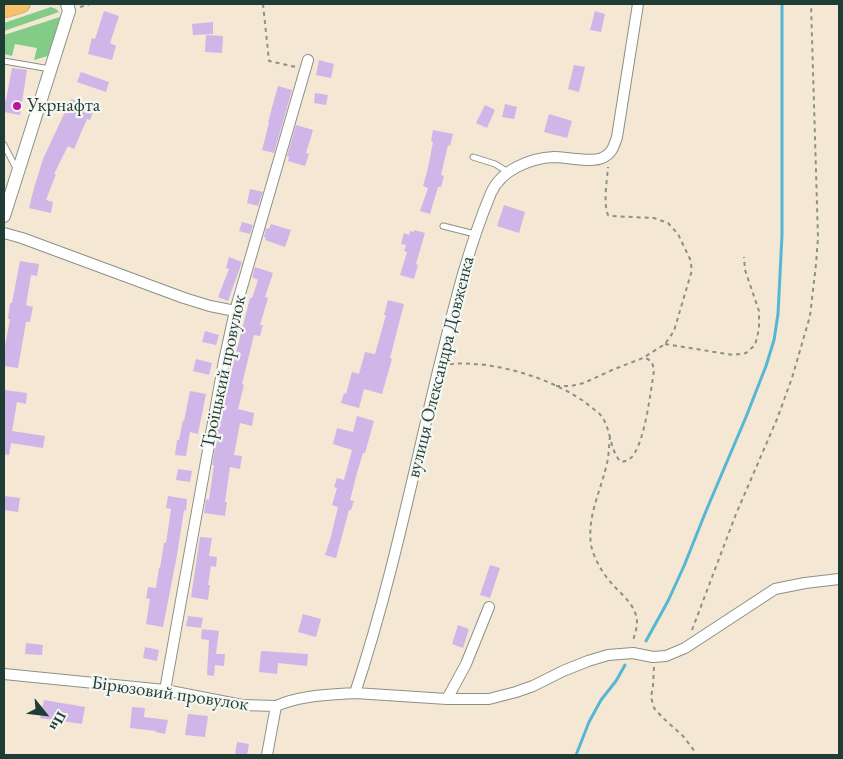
<!DOCTYPE html>
<meta charset="utf-8">
<style>
body{margin:0}
#map{position:relative;width:843px;height:759px;overflow:hidden;background:#f4e7d4;font-family:"EB Garamond",serif}
canvas{display:block}
.frame{position:absolute;inset:0;border:5px solid #1f3d34;pointer-events:none}
.north{position:absolute;left:20px;top:689px;width:50px;height:50px;-webkit-text-stroke:4px #f6f6f2;paint-order:stroke;rotate:119deg;font-size:14px;font-weight:700;line-height:20px;text-align:center;color:#1f3d34}
.north::after{content:'';display:block;margin:auto;width:18px;height:22px;background:#1f3d34;clip-path:polygon(50% 0,100% 100%,50% 72%,0 100%)}
</style>
<div id="map">
<canvas width="843" height="759"></canvas>
<div class="frame"></div>
<div class="north">Пн</div>
</div>
<script>
const context = document.querySelector('canvas').getContext('2d');
context.lineJoin = 'round';
function paint(path, color) {
  context.fillStyle = color;
  context.fill(path, 'evenodd');
}
function stroke(path, color, width, dash) {
  context.strokeStyle = color;
  context.lineWidth = width;
  context.lineCap = dash ? 'butt' : 'round';
  context.setLineDash(dash || []);
  context.stroke(path);
}
function drawText(font, color, halo, rows, align = 'center') {
  context.font = font + ' "EB Garamond",serif';
  context.lineWidth = 4.5;
  context.setLineDash([]);
  context.textBaseline = 'middle';
  context.strokeStyle = halo;
  context.fillStyle = color;
  for (const [text, x, y, turn = 0] of rows) {
    context.save();
    context.translate(x, y);
    context.rotate((+turn || 0) * Math.PI / 180);
    context.textAlign = isNaN(turn) ? turn : align;
    if (halo) context.strokeText(text, 0, 0);
    context.fillText(text, 0, 0);
    context.restore();
  }
}
paint(new Path2D(`
 M51,7L56,9L59,12L4,31V23Z
 M60,17L48,56L34,60L37,48L15,44L12,56L4,54V35Z`), '#83cc88');
stroke(new Path2D(`
 M646,641L668,601L684,566L706,511L746,417L766,366L774,340L778,314L782,235V4
 M576,755L580,745L589,722L601,700L616,681L625,665`), '#56b7d4', 3);
paint(new Path2D(`
 M104,11L119,16L110,43L116,46L112,60L88,54L92,38L95,39Z
 M595,11L605,14L601,32L590,30Z
 M213,22V34L193,35L192,24Z
 M206,35L223,36L222,53L205,52Z
 M319,60L334,64L331,78L316,75Z
 M574,65L585,67L579,92L568,89Z
 M12,68L27,70L20,115L4,112V100H6Z
 M81,72L109,82L106,92L77,82Z
 M278,86L292,90L274,153L262,150L269,123H268L271,111Z
 M315,93L328,95L326,105L314,103Z
 M71,99L94,109L90,120L87,119L74,149L68,146L54,174H56L46,200L53,202L51,213L29,208L34,188L43,159Z
 M505,104L517,107L514,119L502,117Z
 M485,105L495,110L487,128L476,123Z
 M549,114L572,121L567,138L544,132Z
 M296,125L313,130L306,153L309,154L305,166L288,161L289,157L287,156Z
 M433,130L453,134L450,146L448,145L441,175L444,176L441,187H438L430,214L420,211L428,188L423,186L428,168L433,142L431,141Z
 M250,189L263,192L258,206L247,203Z
 M504,205L525,212L519,233L497,226Z
 M242,222L253,225L250,234L239,231Z
 M271,224L291,230L285,247L265,240L266,238L264,237L266,228L269,229Z
 M414,230L425,233L416,264L418,265L414,279L400,275L407,252L404,251L406,245L401,244L404,233L409,235L410,231L414,232Z
 M229,257L242,262L228,301L218,297L229,269L226,268Z
 M20,261L39,264L37,276L31,275L26,305L33,307L30,322H26L18,368L4,366V352L10,319H8L10,303H12Z
 M255,267L273,273L265,297L268,298L260,325H263L260,336L254,335L242,384L244,385L238,409L254,413L252,426L240,423L234,455L242,456L240,469L230,467L225,502H227L225,516L204,513L206,499L209,500L214,465H212L227,381H229L250,298H252L258,280L252,277Z
 M388,300L404,304L390,358L392,359L382,394L364,389L359,408L341,403L344,393L346,394L352,372L359,374L365,352L375,354L386,315H384Z
 M205,331L219,335L216,345L202,342Z
 M196,359L212,363L209,375L193,371Z
 M5,390L27,393L26,404L17,402L12,431L45,436L43,448L11,443L9,455L4,454V400Z
 M190,391L206,394L198,434L190,432L186,456L175,455L177,440H179L183,420L184,421Z
 M357,416L374,421L365,453H363L357,473L350,500L354,501L351,510H349L336,558L325,555L330,540L338,507L332,505L337,488L334,487L337,478L344,480L352,450L333,444L337,428L353,432Z
 M178,469L192,471L190,482L176,480Z
 M4,496L20,498L18,512L4,510Z
 M168,496L187,499L186,511L184,510L177,555L163,627L146,624L150,599L146,598L148,587L156,588L159,568H160L164,543H166L171,509L166,508Z
 M200,537L212,538L209,556L217,557L216,567L211,566L208,585H210L208,600L191,597Z
 M490,565L500,568L490,598L480,595Z
 M303,614L321,619L316,637L298,632Z
 M188,616L203,618L201,628L186,626Z
 M458,625L469,629L463,648L452,644Z
 M202,629L219,631L216,654H225L224,666L215,665L214,676L207,675L209,640L201,639Z
 M26,643L43,645L42,655L25,654Z
 M145,647L159,650L157,661L143,658Z
 M261,651L308,654L307,666L278,663L277,674L259,672Z
 M44,700L85,707L82,724L40,718Z
 M132,707L145,708L144,717L168,720L165,734L156,732V731L130,728Z
 M188,714L208,716L205,737L185,735Z
 M237,742L249,744L247,755H235Z`), '#d0b5e9');
const service = new Path2D(`
 M4,61L50,69
 M4,145L17,170
 M473,157L495,164L508,172
 M443,226L475,234`);
const minor = new Path2D(`
 M4,233L22,238L184,298L210,306L235,311
 M4,674L165,690L242,705L276,706
 M165,690L224,361L235,311L308,60
 M355,693L447,699H489L516,692L533,686L563,671L588,661L608,655L633,653L653,657L666,656L685,648L775,589L805,583L839,579
 M447,699L466,664L489,607
 M267,755L276,706C301,695 328,695 355,693C390,588 412,479 438,371C453,311 467,250 491,193C501,170 530,158 554,157C566,157 591,163 602,158C612,154 614,146 617,137L638,4`);
const tertiary = new Path2D(`
 M4,216L69,11L67,4`);
const trunk = new Path2D(`
 M4,9L21,4`);
stroke(service, '#8a9284', 7);
stroke(minor, '#8a9284', 12);
stroke(tertiary, '#8a9284', 14);
stroke(trunk, '#8a9284', 19);
stroke(new Path2D(`
 M263,4L269,61L296,67
 M80,7L90,4
 M665,344L733,355L746,353L755,345L759,329V311L745,270L744,257
 M450,364C494,360 556,379 590,406C594,410 599,412 602,417C611,429 610,452 621,462C627,461 631,459 634,454C645,438 651,391 654,370C653,364 651,359 644,358
 M556,386H571L584,383L612,370L643,358L665,344L674,331L692,270L690,259L678,234L668,223L654,218L611,216L608,215C603,203 607,181 608,167
 M610,436C609,445 609,454 607,463C601,491 587,515 591,545C594,559 603,574 613,585C623,596 637,606 637,623C637,629 634,635 633,642
 M692,630L736,514L777,419L792,378L810,316L816,264L818,238L811,4
 M654,667L653,686L651,697L654,708L663,718L683,736L693,749L696,755`), '#8a9284', 2, [4, 4]);
stroke(service, '#fff', 5);
stroke(minor, '#fff', 10);
stroke(tertiary, '#fff', 12);
stroke(trunk, '#f5c16b', 18);
for (const [x, y, r, color] of [
 [17,106,5,"#b5179e"]
]) {
  const dot = new Path2D();
  dot.arc(x, y, r, 0, 2 * Math.PI);
  context.fillStyle = color;
  context.fill(dot);
  stroke(dot, '#f6f6f2', 2);
}
drawText('19px', '#1f3d34', '#f6f6f2', [
 ["Укрнафта",27,106]
], 'left');
drawText('19px', '#1f3d34', '#f6f6f2', [
 ["вулиця Олександра Довженка",441,367,-76],
 ["Троїцький провулок",224,372,-78],
 ["Бірюзовий провулок",170,694,8]
]);
</script>
